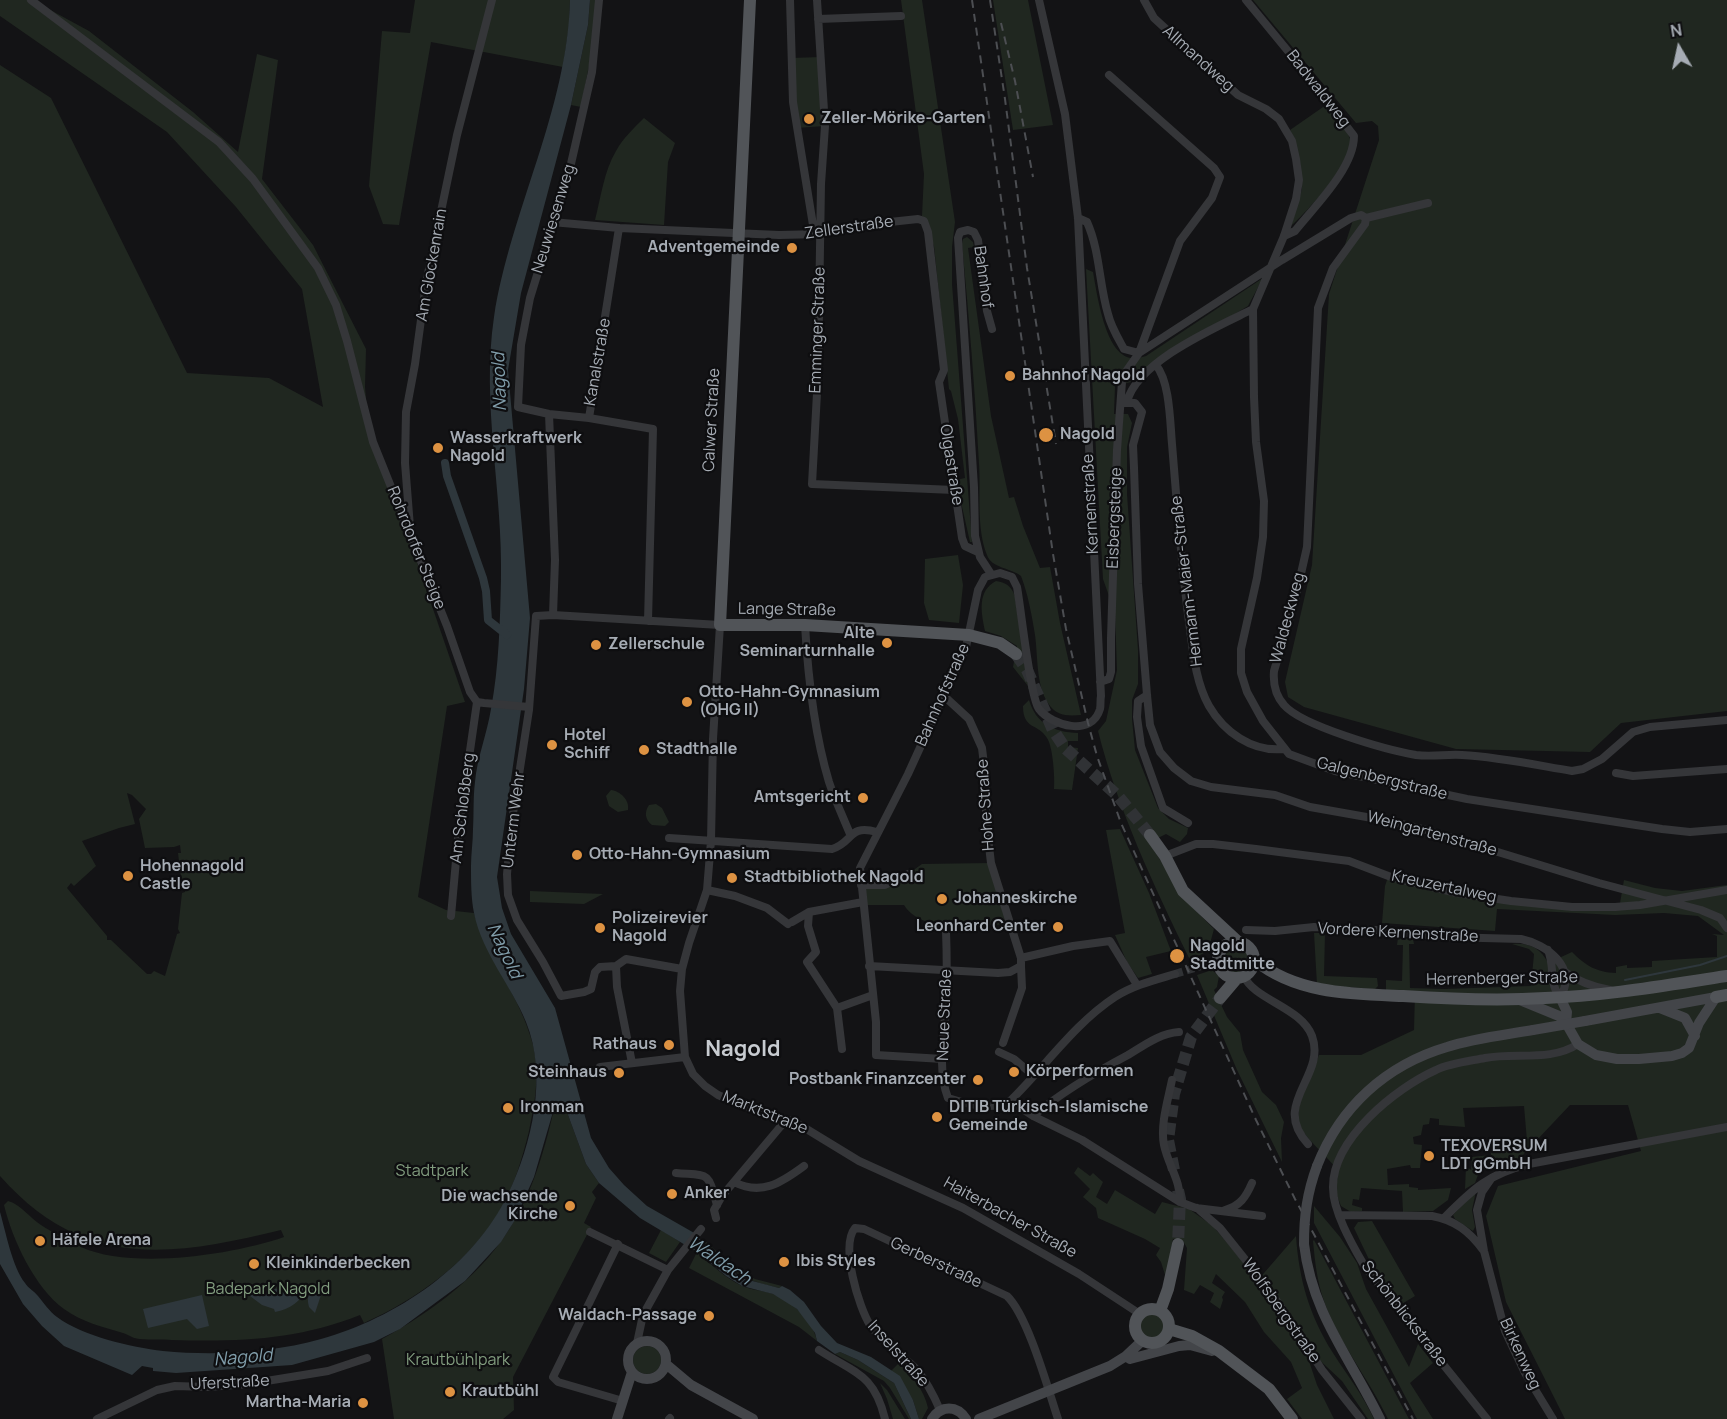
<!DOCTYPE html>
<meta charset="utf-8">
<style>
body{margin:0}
#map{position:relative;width:1727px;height:1419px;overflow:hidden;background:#131315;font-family:Manrope,sans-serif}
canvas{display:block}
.north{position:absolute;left:1649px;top:18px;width:60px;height:60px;-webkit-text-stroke:4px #0e0e10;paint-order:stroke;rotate:351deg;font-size:16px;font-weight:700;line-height:24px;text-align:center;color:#a6acb4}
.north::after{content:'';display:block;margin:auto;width:21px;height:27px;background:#a6acb4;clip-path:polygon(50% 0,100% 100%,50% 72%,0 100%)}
</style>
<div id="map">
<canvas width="1727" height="1419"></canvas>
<div class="north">N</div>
</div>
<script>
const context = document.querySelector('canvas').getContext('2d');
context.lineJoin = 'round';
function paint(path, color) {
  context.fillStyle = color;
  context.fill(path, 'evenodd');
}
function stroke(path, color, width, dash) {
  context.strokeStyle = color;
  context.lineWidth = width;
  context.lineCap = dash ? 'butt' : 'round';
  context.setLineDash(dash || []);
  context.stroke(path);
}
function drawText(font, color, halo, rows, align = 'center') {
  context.font = font + ' Manrope,sans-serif';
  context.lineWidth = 4.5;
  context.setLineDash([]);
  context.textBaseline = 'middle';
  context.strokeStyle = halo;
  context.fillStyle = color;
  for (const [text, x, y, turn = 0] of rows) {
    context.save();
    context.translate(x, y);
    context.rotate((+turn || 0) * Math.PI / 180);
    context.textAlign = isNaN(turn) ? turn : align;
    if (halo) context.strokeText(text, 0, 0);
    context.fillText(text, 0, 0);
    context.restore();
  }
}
paint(new Path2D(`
 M0,0H32L89,31L193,112L238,152L257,54L278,60L262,179L313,245L366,349L365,387L369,433L400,513L465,702L447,706L418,897L446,910L474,913C488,959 521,998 533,1045C540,1075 535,1102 529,1131C522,1159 514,1187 499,1212C469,1262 417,1299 364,1323L360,1315C297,1340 239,1342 172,1340C162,1339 151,1340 140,1339C134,1339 129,1335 123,1333C103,1327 82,1322 64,1309C35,1288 12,1239 4,1205L8,1201C20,1204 30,1218 41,1225C53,1233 68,1240 81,1247C131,1270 232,1255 284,1237L281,1230C170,1257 83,1270 0,1176V65L51,98L187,373L269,378L323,407L302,289L236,207L167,132L0,16ZM127,793L132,795L146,809L139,819L145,848L174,847L180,845L181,853H178L182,885L184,886L185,892L182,893L178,929L180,933L177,934L165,976L154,971L151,974H147L111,940H107V936L67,888L71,883L74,886L96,866L82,841L119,828L135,824Z
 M415,0H570L569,25L563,67L431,42L399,225L383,224L369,186L382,31L410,33Z
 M590,0H596L591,55L581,107L571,105L588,25Z
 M901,0H922L955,222L952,247V284L972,542H970L956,480L965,478L958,419L951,391L949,389L934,246L922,216L924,174Z
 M993,0H1028L1053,125L1013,130Z
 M1253,0H1727V711L1621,723L1590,752L1456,749L1304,707L1288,697L1285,682L1312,565L1329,294L1379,140L1378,126L1372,121L1356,123Z
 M821,57L825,126L796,128L791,58Z
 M1326,105C1334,115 1350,130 1351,144C1352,163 1306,213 1291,226L1302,189L1300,162L1290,130Z
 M644,118L675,143L668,162L664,225L595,220C601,197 604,171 616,151C623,138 634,128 644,118Z
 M967,237L973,242L974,247L968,248L991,416L1009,498L1014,497L1023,526L1040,568L1050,567L1060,623L1081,715C1067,716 1056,716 1048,703C1036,685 1038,656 1035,635C1032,616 1028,594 1021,576C1011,568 991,568 987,555C976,527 981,493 979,464C975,390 969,317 962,244L963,239Z
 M1086,269L1093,272C1097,293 1105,356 1132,358C1136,359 1142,357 1146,356L1263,278L1248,306L1153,363L1131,382L1115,386L1114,414H1128L1132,423L1127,447V494L1138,650V684L1132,700V719L1135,750L1158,808L1169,819L1188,828L1187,834L1180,842L1166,834L1158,838L1153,829L1149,842L1186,901L1214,929L1208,951L1190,960C1154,886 1118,810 1098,731L1106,721L1117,670L1115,613L1103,579Z
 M958,555L963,585L959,623L929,620L924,603L925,559Z
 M996,581C1007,583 1011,586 1015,596L1028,686L1013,667L1017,646L1001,636L985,631C981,612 977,591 996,581Z
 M1029,700C1036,724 1054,732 1078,733V741H1068V747L1078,748L1072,790L1054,789C1055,778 1053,747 1047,738C1038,723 1023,730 1023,706Z
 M611,790C620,791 630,800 628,810L618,812L609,806L606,796Z
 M656,804L662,808L669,822L665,826L652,825C645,820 644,812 649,805Z
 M1120,829L1149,893L1171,951L1146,957L1152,974L1138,978L1127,962L1115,935L1125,933L1106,830Z
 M991,863L1011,924C980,925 923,935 904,905H867L861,885L885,884L908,874L922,864Z
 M1389,874L1497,897L1566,904L1620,903L1624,880L1655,888L1682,891L1727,885V1419H1565L1506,1302L1486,1216L1498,1186L1641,1151L1628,1105H1570L1520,1158L1491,1165L1478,1175L1475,1183L1465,1189L1466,1166L1471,1170L1472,1157L1491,1155V1150L1520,1146L1527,1141L1524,1106L1463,1108L1465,1127L1439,1125V1119L1430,1118L1429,1124L1423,1125L1421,1135L1413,1137L1414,1144L1422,1145L1420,1168H1411L1410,1165L1387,1169L1388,1185L1409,1184V1187L1418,1188V1190L1451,1188L1448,1200L1433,1211L1403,1212L1402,1191L1361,1188L1359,1200L1353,1199L1352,1205L1362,1208V1211L1351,1212L1341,1206L1336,1193L1338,1170C1330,1160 1305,1137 1300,1127C1292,1110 1312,1072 1319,1055H1361L1414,1030L1415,992L1386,990V980L1402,981L1403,945H1397L1398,938L1413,939L1414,944H1409L1410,988L1444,989L1531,986L1534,954L1529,949L1512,944C1529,942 1541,948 1548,963L1572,952C1586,966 1596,972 1616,973V967L1627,965V968L1652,967V961L1717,957V936L1712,934L1724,935L1698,916L1664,913L1615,915L1497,909L1495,931L1382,923L1385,886Z
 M530,891L603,894L584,904L530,902Z
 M1314,933H1325L1324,976L1377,978L1378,986L1375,989L1317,985Z
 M1222 960a14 14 0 1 1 28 0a14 14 0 1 1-28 0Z
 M1212,970L1219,976L1217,987L1214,990L1227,1017L1240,1033L1243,1050L1262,1092L1276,1105L1284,1122L1281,1138L1282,1162L1237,1070L1197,975Z
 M564,1104L586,1164L599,1183L592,1192L596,1198L584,1223L591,1227L513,1377L514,1410L503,1419H394L382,1339C433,1311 485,1273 514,1221C535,1186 546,1144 555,1105Z
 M1078,1167L1090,1176L1093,1173L1103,1182L1096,1197L1107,1204L1115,1190L1155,1214L1162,1202L1189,1209L1213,1226L1258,1280L1296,1236C1299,1279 1309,1315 1333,1353C1347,1375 1363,1395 1374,1419H1368L1342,1381L1313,1354L1308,1358L1317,1385L1334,1419H1302L1287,1399L1302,1388L1291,1362L1264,1332L1245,1302L1216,1274L1212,1283L1225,1292L1222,1297L1223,1300L1220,1309L1210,1302L1214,1293L1200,1285L1194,1294L1184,1290L1187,1248L1183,1241L1173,1239L1166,1278L1161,1262L1156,1255L1160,1248L1145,1239L1098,1218L1096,1208L1083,1197L1090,1189L1074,1173Z
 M1476,1191L1472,1210L1475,1227L1473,1231L1455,1219L1453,1215Z
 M1314,1206L1340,1237L1357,1263L1366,1289L1409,1367L1418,1344L1433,1363L1410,1383L1433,1419H1417L1314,1223Z
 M1372,1221L1415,1296L1400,1305L1374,1270L1354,1228L1358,1222Z
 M661,1230L680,1242L666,1262L649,1253Z
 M1314,1240L1409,1419H1388C1369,1379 1339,1343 1324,1301C1317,1281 1315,1262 1313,1241Z
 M705,1241L739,1271L755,1279L782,1286L779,1288C739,1279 732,1272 703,1243Z
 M697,1252C711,1264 725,1278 742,1286C751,1290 761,1290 770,1293C790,1299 813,1320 817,1341L799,1327L689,1268Z
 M1139 1326a13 13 0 1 1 26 0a13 13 0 1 1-26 0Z
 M633 1360a14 14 0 1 1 28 0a14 14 0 1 1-28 0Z
 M840,1352L858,1360L894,1383L911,1419H909L890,1388L884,1381L835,1354Z
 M899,1363C912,1377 924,1389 928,1408L922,1419H919L913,1400L891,1371Z
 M880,1383L887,1390L905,1419H893L887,1399Z`), '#202720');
paint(new Path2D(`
 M570,0H590L588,25L571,105L521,293L508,370L530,618L524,689L497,877L502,908L511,934L555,1008L591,1138L609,1168L624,1185L647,1206L696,1234L703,1243L730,1270L745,1279L779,1288L782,1286L790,1290L804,1302L821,1326L837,1343L871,1357L900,1376L913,1400L919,1419H911L894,1383L858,1360L840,1352L835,1354L817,1341L815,1333L797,1309L773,1294L742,1286L726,1276L697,1252L640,1218L599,1183L586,1164L564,1104L555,1105L534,1177L515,1220L501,1242L465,1281L400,1329L374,1342L292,1365L176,1373L153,1371V1368L142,1366L132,1375L64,1346L42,1326L23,1304L0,1264V1212C6,1233 12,1266 25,1283C28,1288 34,1291 38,1296C44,1303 49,1311 57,1317C82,1336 131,1347 163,1351C214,1356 271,1353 321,1339C396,1318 474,1266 508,1194C532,1144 548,1076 526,1022C511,985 482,953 474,913C471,898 471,881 471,866C471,854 473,841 473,829C474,813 473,797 475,782C477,758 487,734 491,709C499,667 500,622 501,579C503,491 481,404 494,317C511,209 567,111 570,0Z
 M304,1283L307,1287C301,1302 290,1309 275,1312L274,1309L262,1305L250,1296L251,1294Z
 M320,1286L323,1289L315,1313L309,1307C306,1296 309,1290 320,1286Z
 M202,1295L209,1326L197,1329L187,1319L148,1328L143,1309Z`), '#2e373c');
stroke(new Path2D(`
 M1625,980L1700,965L1727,956`), '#2e373c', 2);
stroke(new Path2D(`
 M445,463L447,476L483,578L486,591L488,620L507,635`), '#2e373c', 8);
stroke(new Path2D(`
 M1175,974L1198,967`), '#303235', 8, [8, 4]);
stroke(new Path2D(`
 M1016,654L1027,670L1053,730L1065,748L1118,796L1150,835
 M1174,1170L1168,1140L1174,1094L1191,1037L1220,998
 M1178,1190L1180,1199L1178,1244`), '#303235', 12, [12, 6]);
stroke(new Path2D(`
 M31,0L219,142L253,179L318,268L336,305L347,341L373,442L447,626L470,692L477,702L484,703L529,707
 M790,0L793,102L813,225L821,234
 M817,0L825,126L821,184L818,375L812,484L954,490
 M1144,0L1154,18L1238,95L1266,109L1279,119L1292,141L1296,159L1299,180L1296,199L1284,236L1253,309L1254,397L1256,442L1264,501L1263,537L1257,578L1241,649V673L1247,692L1263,721L1289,754L1335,771L1467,799L1662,829L1690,832L1727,829
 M1246,0L1301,67L1354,136C1354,168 1315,206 1295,231L1284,236
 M818,19L901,16
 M1109,75L1214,168L1220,177L1212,198L1180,241L1139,353
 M1078,218L1087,222C1100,251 1099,284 1108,314C1111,327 1118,338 1124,349L1139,353
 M1366,218L1365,224L1333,268L1318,308L1307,547L1295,600L1274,671C1273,683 1275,695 1284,705C1302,726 1387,750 1416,755C1432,757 1447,754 1462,755C1499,757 1536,765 1572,771L1583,769L1602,759L1633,732L1650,727L1727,720
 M552,222L619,228L779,235L821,234L832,230L862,225L918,219L924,221L928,232L944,370L939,382L962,538L965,546L978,552
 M619,228L589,418L653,429L648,621
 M1156,365C1170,382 1170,422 1172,444C1177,504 1181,563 1189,622C1193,650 1195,681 1209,706C1224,732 1252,752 1283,749
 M1127,402C1137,361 1217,327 1253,309
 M1121,403H1135L1142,412L1133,445L1134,468L1138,584L1147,695L1150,725L1160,752L1174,768L1191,781L1211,787L1275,795L1310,807L1389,821L1426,830L1599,883L1701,910L1720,918L1727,928
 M549,414L555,560L553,615
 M589,418L549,414L518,407L521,345L530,298L570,168L592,72L599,0
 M410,527L405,463L406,412L415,364L426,283L457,135L492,0
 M991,574L980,557L975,536L974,487L958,238L960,232L968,230L974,232L978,240L987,311L992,329
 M805,625C808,678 814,732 829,782C835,800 843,817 850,834
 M1100,682L1109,679L1111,672V638L1117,450L1122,382L1127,370L1139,353L1282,260L1351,218L1361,215L1366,218L1428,203
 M1147,695L1138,701L1137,717L1141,746L1163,808L1188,823
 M944,696L969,719L982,748L986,781V821L991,863L1021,958
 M1616,773L1633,776L1727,769
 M669,838L832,849C854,842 848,824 877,832
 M1165,856L1196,844H1213L1256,849L1349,861L1391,877L1457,893L1511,901L1572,907H1615L1640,905L1727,890
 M861,885H885L908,874
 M707,890L735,896L767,908L788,924
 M809,912L808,926L816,952L807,962L837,1008L842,1049
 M451,916L459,827L477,702
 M792,922L809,912L863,902
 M1246,930L1275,931L1314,927L1376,930L1445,937L1521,939C1546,944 1579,968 1560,997C1549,985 1555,967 1548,950
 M946,931C947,956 947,980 946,1005C944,1034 937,1070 948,1098C967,1104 992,1111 1010,1101C1045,1067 1074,1024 1115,997C1134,985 1155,980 1175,974
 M616,966L617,987L632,1063
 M869,966L998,973L1010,972L1021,966V958L1073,946L1110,941L1137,985
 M1198,967L1218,961
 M682,969L626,959L616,966L600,967L595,972L591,989L584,992L561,996L543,962L517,920L508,895L507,874L512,820L529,710L536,616L553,615L720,625L713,739L711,841L707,890L689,943L682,969L680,991L685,1057L693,1074L705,1086L718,1095L746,1107L795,1122L859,1161L963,1208L1079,1274L1140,1314
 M1565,972C1579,982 1593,987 1610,990
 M1244,976C1254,1000 1301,1007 1312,1036C1327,1077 1270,1103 1308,1144
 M837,1008L873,995
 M1003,1043L1022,988L1021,966
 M999,1052L1014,1059L1034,1076
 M943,1059L876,1055V1022L860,868L908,774L966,647L978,590L985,577L1000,573L1012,577L1017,587C1021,608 1030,697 1039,709C1052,726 1092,737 1100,709C1101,705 1100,700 1101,696L1078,218L1065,114L1039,0
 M600,1067L685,1057
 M1172,1080C1168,1100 1160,1125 1164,1145C1168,1165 1181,1181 1180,1202
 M1010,1101L1033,1116L1082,1140L1180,1202L1196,1208L1262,1216
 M1033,1116C1062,1092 1094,1073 1128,1055C1143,1046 1160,1033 1179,1032
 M676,1173C711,1176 707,1171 717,1205
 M1491,1179L1482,1192L1477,1210L1484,1251L1505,1331L1525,1373L1553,1419
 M734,1182C761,1196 781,1183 804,1166
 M1197,1208L1220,1228L1256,1273L1279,1304L1322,1370L1361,1419
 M1225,1210C1240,1206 1246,1197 1252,1183
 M1340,1215L1432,1216C1455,1220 1470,1232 1483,1250
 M716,1218L714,1210L722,1196L786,1120
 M1444,1218C1473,1189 1488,1174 1529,1164L1727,1127
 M590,1232L668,1270
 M618,1244L553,1377L558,1382L623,1401
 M637,1343L643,1315L668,1270L701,1229
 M819,1350C854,1373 874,1373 885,1419
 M940,1410C934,1396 927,1382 917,1370C903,1355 882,1342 870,1325C859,1308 840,1246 855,1228L864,1229L1007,1296C1028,1316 1048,1389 1058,1419
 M97,1419L157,1390L175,1386L208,1387L248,1384L328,1371L367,1358
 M669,1419L670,1418
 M1487,1419L1365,1267C1353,1246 1333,1212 1333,1188C1332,1139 1396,1088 1436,1070C1450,1063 1470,1061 1485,1058C1515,1052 1551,1062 1578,1044`), '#353639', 8);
stroke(new Path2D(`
 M1560,997L1567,1012L1566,1023
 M1520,1000L1559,1016L1566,1023L1578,1044L1596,1055L1617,1059H1639L1672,1056L1682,1053L1689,1048L1699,1023L1716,997
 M1660,1008L1685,1018L1695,1036
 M1585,1021L1716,997
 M1317,1166C1340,1107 1386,1065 1447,1047C1475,1038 1505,1035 1533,1030
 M1304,1244C1312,1314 1351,1359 1380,1419
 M628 1360a19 19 0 1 1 38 0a19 19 0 1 1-38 0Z
 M1126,1356L1130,1359L1179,1346L1190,1345L1212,1351
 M666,1364L691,1385L753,1419
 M617,1419L632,1372
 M932,1419C941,1405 957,1405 966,1419
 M979,1419L1110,1366L1126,1356L1143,1340`), '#434549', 10);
stroke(new Path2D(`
 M750,0L720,625H805L969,635L1000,643L1016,654
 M1150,835L1165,856L1183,891L1237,941
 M1218 960a18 18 0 1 1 36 0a18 18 0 1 1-36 0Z
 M1255,960C1296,994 1352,994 1403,996C1450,999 1498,1001 1545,998C1606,996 1667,985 1727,976
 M1716,997L1727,995
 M1220,998L1237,978
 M1135 1326a17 17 0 1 1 34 0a17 17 0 1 1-34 0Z
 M1160,1311L1168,1289L1178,1244
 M1169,1329L1192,1336L1219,1351L1269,1389L1292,1419`), '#515458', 12);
stroke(new Path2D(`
 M972,0L1053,554L1066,629L1088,723L1097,756L1121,823L1256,1120L1295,1199L1413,1419
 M990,0L1005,99L1027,268L1056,444
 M1001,23L1015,81L1033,177`), '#4c4e52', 2, [8, 6]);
stroke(new Path2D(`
 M1533,1030L1585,1021
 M1304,1244C1304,1216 1307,1193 1317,1166`), '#434549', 10);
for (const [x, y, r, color] of [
 [809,119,6,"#dd9242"],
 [792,248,6,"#dd9242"],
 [1010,376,6,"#dd9242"],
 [1046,435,8,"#dd9242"],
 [438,448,6,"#dd9242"],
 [887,643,6,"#dd9242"],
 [596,645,6,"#dd9242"],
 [687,702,6,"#dd9242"],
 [552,745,6,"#dd9242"],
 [644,750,6,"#dd9242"],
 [863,798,6,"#dd9242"],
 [577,855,6,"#dd9242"],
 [128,876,6,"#dd9242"],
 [732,878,6,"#dd9242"],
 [942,899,6,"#dd9242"],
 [1058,927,6,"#dd9242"],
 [600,928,6,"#dd9242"],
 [1177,956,8,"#dd9242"],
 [669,1045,6,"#dd9242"],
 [1014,1072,6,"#dd9242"],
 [619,1073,6,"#dd9242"],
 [978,1080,6,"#dd9242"],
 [508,1108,6,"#dd9242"],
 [937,1117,6,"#dd9242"],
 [1429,1156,6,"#dd9242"],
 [672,1194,6,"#dd9242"],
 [570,1206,6,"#dd9242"],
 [40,1241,6,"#dd9242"],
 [784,1262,6,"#dd9242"],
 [254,1264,6,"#dd9242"],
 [709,1316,6,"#dd9242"],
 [450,1392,6,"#dd9242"],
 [363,1403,6,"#dd9242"]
]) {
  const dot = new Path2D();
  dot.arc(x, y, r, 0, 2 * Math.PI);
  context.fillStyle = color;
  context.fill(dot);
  stroke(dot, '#0e0e10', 2);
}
drawText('16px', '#a6acb4', '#0e0e10', [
 ["Allmandweg",1198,59,42],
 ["Badwaldweg",1318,89,52],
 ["Neuwiesenweg",554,219,-73],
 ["Zellerstraße",849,228,-8],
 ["Am Glockenrain",432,265,-80],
 ["Bahnhof",983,277,82],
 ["Emminger Straße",818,330,-88],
 ["Kanalstraße",598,362,-80],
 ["Calwer Straße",712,420,-87],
 ["Olgastraße",951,465,81],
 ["Kernenstraße",1091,504,-93],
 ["Eisbergsteige",1115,518,-88],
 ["Rohrdorfer Steige",416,548,68],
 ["Hermann-Maier-Straße",1187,581,-97],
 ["Lange Straße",787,610,1],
 ["Waldeckweg",1288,618,-75],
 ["Bahnhofstraße",943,695,-66],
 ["Galgenbergstraße",1382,779,14],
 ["Hohe Straße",986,805,-94],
 ["Am Schloßberg",463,808,-83],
 ["Unterm Wehr",514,820,-83],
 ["Weingartenstraße",1432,834,15],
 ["Kreuzertalweg",1444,887,12],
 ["Vordere Kernenstraße",1398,933,3],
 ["Herrenberger Straße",1502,979,-1],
 ["Neue Straße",945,1015,-88],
 ["Marktstraße",765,1113,22],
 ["Haiterbacher Straße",1010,1218,29],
 ["Gerberstraße",936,1263,25],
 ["Wolfsbergstraße",1281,1311,55],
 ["Schönblickstraße",1404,1314,52],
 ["Inselstraße",898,1354,48],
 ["Birkenweg",1520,1354,65],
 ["Uferstraße",230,1383,-3]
]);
drawText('bold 16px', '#a6acb4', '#0e0e10', [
 ["Zeller-Mörike-Garten",821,119],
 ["Adventgemeinde",780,248,"right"],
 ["Bahnhof Nagold",1022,376],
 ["Nagold",1060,435],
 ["Wasserkraftwerk",450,439],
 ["Nagold",450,457],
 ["Alte",875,634,"right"],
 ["Seminarturnhalle",875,652,"right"],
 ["Zellerschule",608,645],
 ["Otto-Hahn-Gymnasium",699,693],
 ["(OHG II)",699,711],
 ["Hotel",564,736],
 ["Schiff",564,754],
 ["Stadthalle",656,750],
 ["Amtsgericht",851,798,"right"],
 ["Otto-Hahn-Gymnasium",589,855],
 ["Hohennagold",140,867],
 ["Castle",140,885],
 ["Stadtbibliothek Nagold",744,878],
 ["Johanneskirche",954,899],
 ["Polizeirevier",612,919],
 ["Nagold",612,937],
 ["Leonhard Center",1046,927,"right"],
 ["Nagold",1190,947],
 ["Stadtmitte",1190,965],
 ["Rathaus",657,1045,"right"],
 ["Körperformen",1026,1072],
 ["Steinhaus",607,1073,"right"],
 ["Postbank Finanzcenter",966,1080,"right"],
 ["Ironman",520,1108],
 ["DITIB Türkisch-Islamische",949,1108],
 ["Gemeinde",949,1126],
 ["TEXOVERSUM",1441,1147],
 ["LDT gGmbH",1441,1165],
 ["Anker",684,1194],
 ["Die wachsende",558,1197,"right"],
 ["Kirche",558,1215,"right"],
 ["Häfele Arena",52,1241],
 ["Ibis Styles",796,1262],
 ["Kleinkinderbecken",266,1264],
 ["Waldach-Passage",697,1316,"right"],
 ["Krautbühl",462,1392],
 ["Martha-Maria",351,1403,"right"]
], 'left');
drawText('16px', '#829d7f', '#0e0e10', [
 ["Stadtpark",432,1172],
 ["Badepark Nagold",268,1290],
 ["Krautbühlpark",458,1361]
]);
drawText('italic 18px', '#819eab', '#0e0e10', [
 ["Nagold",500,382,-92],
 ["Nagold",504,951,65],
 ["Waldach",719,1261,34],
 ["Nagold",243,1358,-5]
]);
drawText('bold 22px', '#c7cbd0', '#0e0e10', [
 ["Nagold",743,1050]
]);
</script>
